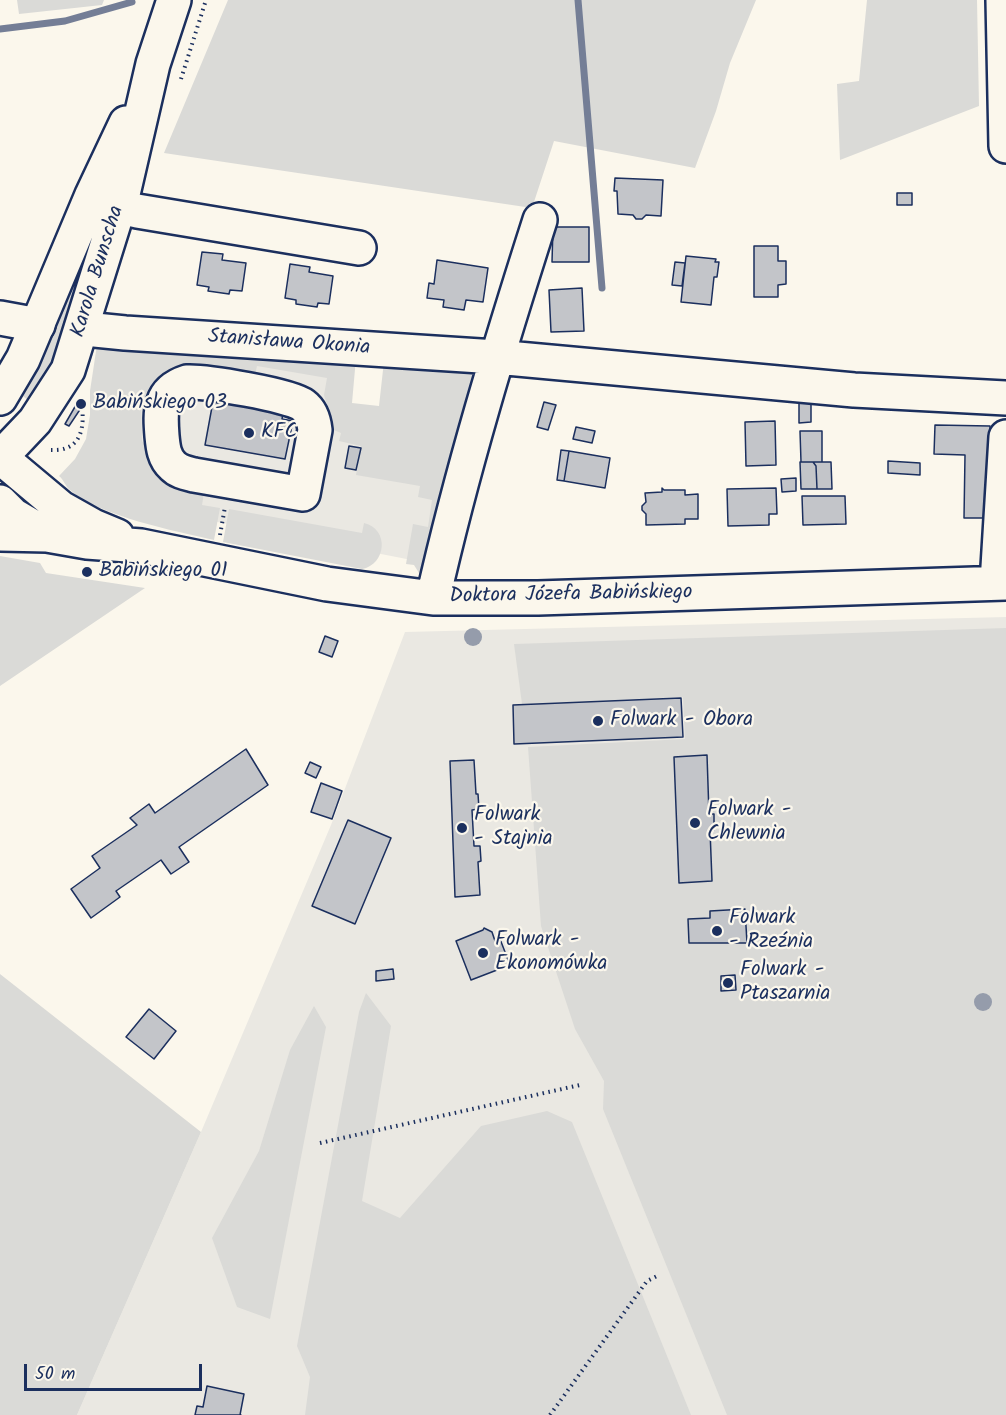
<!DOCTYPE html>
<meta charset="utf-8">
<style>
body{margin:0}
#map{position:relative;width:1006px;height:1415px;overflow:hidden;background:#fbf7ec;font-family:Kalam,sans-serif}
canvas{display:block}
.scale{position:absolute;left:24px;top:1364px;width:178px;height:27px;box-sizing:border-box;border:3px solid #1b2f5e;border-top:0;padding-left:8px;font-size:18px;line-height:21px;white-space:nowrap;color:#1b2f5e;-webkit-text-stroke:4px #fbf7ec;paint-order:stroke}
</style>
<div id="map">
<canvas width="1006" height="1415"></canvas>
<div class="scale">50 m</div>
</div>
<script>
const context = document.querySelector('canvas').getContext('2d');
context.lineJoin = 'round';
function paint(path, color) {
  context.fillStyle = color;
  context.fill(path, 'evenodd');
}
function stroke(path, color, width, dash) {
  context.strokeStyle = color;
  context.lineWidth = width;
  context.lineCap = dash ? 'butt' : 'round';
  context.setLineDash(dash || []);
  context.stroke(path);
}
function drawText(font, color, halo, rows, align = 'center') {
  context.font = font + ' Kalam,sans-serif';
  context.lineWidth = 4.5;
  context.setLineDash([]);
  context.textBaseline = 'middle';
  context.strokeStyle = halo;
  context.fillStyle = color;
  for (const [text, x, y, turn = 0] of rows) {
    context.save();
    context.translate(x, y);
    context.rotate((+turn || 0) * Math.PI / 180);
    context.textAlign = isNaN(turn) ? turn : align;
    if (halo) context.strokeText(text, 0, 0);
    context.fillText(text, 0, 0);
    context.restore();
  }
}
paint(new Path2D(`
 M161,357L329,371L340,426L443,490L427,563L151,509L114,391Z
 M1006,617V1415H77L201,1132L331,825L405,632Z`), '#eae8e2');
paint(new Path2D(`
 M17,0H104L102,5L19,14Z
 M228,0H756L730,63L716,111L695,168L554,141L532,208L164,153Z
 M867,0H977L979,106L840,160L837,84L859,81Z
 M106,193L52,367L30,402L17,391Z
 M98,338L356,358L352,403L379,406L384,361L480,366L424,575L419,573L414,565L406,564L413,524L428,527L432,500L418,497L420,486L356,475L361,446L339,441L341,433L329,428L330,414L324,395L327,378L257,366L255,375L152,404L141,405L142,441L162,469L205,487L202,505L220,508L214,540C175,531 99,516 70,490C65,486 64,480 59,476L75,459L86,439L90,415V391Z
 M229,509L362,533L364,523C390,529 386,565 362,569L223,542Z
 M0,556L40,563L46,573L145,588L0,686Z
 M1006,628V1415H727L603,1109L604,1081L575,1029L541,926L528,747L685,739L683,697L522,704L514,644Z
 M0,974L201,1132L77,1415H0Z
 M366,993L391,1026L362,1201L400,1218L481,1126L547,1111L572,1122L691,1415H305L310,1377L297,1346L359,1012Z
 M314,1006L326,1027L270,1319L237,1307L212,1238L259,1151L290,1050Z`), '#dadad7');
stroke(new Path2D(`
 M578,0L602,288
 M0,29L65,21L132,2`), '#747e96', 7);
const building = new Path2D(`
 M615,178L663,180L661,216L646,215L642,219H636L633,215L618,214L617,191H614Z
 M897,193H912V205H897Z
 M553,227H589V262H552Z
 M754,246H778V261H786V284L778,285V297H754Z
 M202,252L223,254L222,260L246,263L242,291L230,290L229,294L208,291L209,287L197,285Z
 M686,256L716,259L715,262H719L717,277H714L711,305L681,302Z
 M437,260L488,268L483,302L466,300L464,310L443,307L444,300L427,298L429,283L434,284Z
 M675,262L685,263L682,286L672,285Z
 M290,264L310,267L309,272L333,276L329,304L318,303L317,307L296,304V300L285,298Z
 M582,288L584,331L551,332L549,290Z
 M214,396L284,409L282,419L293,421L285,459L205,445Z
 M544,402L556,405L548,430L537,427Z
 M799,403H811V422L799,423Z
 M76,405L81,408L69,426L65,424Z
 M775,421L776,465L746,466L745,422Z
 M935,425L990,426L989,518H964L965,455L934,454Z
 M576,427L595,431L592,443L573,439Z
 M800,431H822V462H801Z
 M349,446L361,448L356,470L345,468Z
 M561,450L569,451L564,481L557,480Z
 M569,451L610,458L605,488L564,481Z
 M888,461L920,463V475L888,473Z
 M800,462H813L816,466L817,489H801Z
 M813,462H831L832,489H817L816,466Z
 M796,478V491L782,492L781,479Z
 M662,488L664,490H685V495L698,494V519H685V524L646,525V514L642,510V506L646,502L645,493L662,492Z
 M776,488L777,514H769V525L728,526L727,489Z
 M802,496H845L846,524L803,525Z
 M325,636L338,641L332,657L319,652Z
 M681,698L683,737L514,744L513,705Z
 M246,749L268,785L179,847L189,862L171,874L161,860L116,891L120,897L91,918L71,889L100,868L92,856L137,825L130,818L149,804L155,813Z
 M707,755L709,814H714V830H710L712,881L679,883L674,757Z
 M474,760L476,794H478L479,809L472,810L474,846H480L481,861L478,862L480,895L455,897L450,761Z
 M310,762L321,767L316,778L305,773Z
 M321,783L342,791L332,819L311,812Z
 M348,820L391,838L355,924L312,906Z
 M745,909L747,943H689L688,919L710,918V911Z
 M484,928L492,932L495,941L500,939L510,965L471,980L456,941L483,930Z
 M393,969L394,979L376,981V971Z
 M735,975L736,990L721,991V976Z
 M149,1009L176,1031L154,1059L126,1037Z
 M207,1386L244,1394L240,1415H241H195L197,1406L203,1407Z`);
paint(building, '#c3c5c9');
stroke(building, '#1b2f5e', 1.5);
const minor = new Path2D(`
 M1003,0L1006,146
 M119,207L137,211L359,248
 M0,318L38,325
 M82,327L95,330L125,333L496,357L854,390L1006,398
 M187,382C205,381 290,395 303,405C311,411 314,421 315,430L303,494L194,475C186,473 179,472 173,466C164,458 163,447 162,436C160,411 159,391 187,382Z
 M0,457L61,508L93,526L117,536
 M0,502L13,515L47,535
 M0,534L47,535L87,542L141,546L327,584L433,598H538L1006,583
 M997,583L1006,437
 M433,598C462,470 500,345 540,220`);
const major = new Path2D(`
 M0,398L23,359L92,195L126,123
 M0,458L35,421L68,370L123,194L153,64L174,0`);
stroke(minor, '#1b2f5e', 38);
stroke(major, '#1b2f5e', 38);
stroke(new Path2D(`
 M181,79L206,0
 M51,450C56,450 62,450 66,448C85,442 84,416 81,401
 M220,535L225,507
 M320,1143L580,1085
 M550,1415L647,1281L657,1276`), '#1b2f5e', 4, [1.5, 4.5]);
stroke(minor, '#fbf7ec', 33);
stroke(major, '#fbf7ec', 33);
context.fillStyle = '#959cab';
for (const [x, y] of [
 [473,637],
 [983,1002]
]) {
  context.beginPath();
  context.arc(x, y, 9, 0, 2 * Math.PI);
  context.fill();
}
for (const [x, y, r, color] of [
 [81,404,6,"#1b2f5e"],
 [249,433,6,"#1b2f5e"],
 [87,572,6,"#1b2f5e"],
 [598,721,6,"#1b2f5e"],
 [695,823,6,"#1b2f5e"],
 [462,828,6,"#1b2f5e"],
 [717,931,6,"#1b2f5e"],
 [483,953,6,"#1b2f5e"],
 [728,983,6,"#1b2f5e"]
]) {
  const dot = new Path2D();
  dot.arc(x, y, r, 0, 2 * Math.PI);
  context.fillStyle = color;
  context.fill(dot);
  stroke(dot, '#fbf7ec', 2);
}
drawText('21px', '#1b2f5e', '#fbf7ec', [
 ["Karola Bunscha",99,272,-73],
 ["Stanisława Okonia",289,344,4],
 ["Doktora Józefa Babińskiego",571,596,-1]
]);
drawText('21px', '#1b2f5e', '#fbf7ec', [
 ["Babińskiego 03",93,404],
 ["KFC",261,433],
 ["Babińskiego 01",99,572],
 ["Folwark - Obora",610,721],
 ["Folwark -",707,811],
 ["Chlewnia",707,835],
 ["Folwark",474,816],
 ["- Stajnia",474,840],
 ["Folwark",729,919],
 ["- Rzeźnia",729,943],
 ["Folwark -",495,941],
 ["Ekonomówka",495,965],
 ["Folwark -",740,971],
 ["Ptaszarnia",740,995]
], 'left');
</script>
